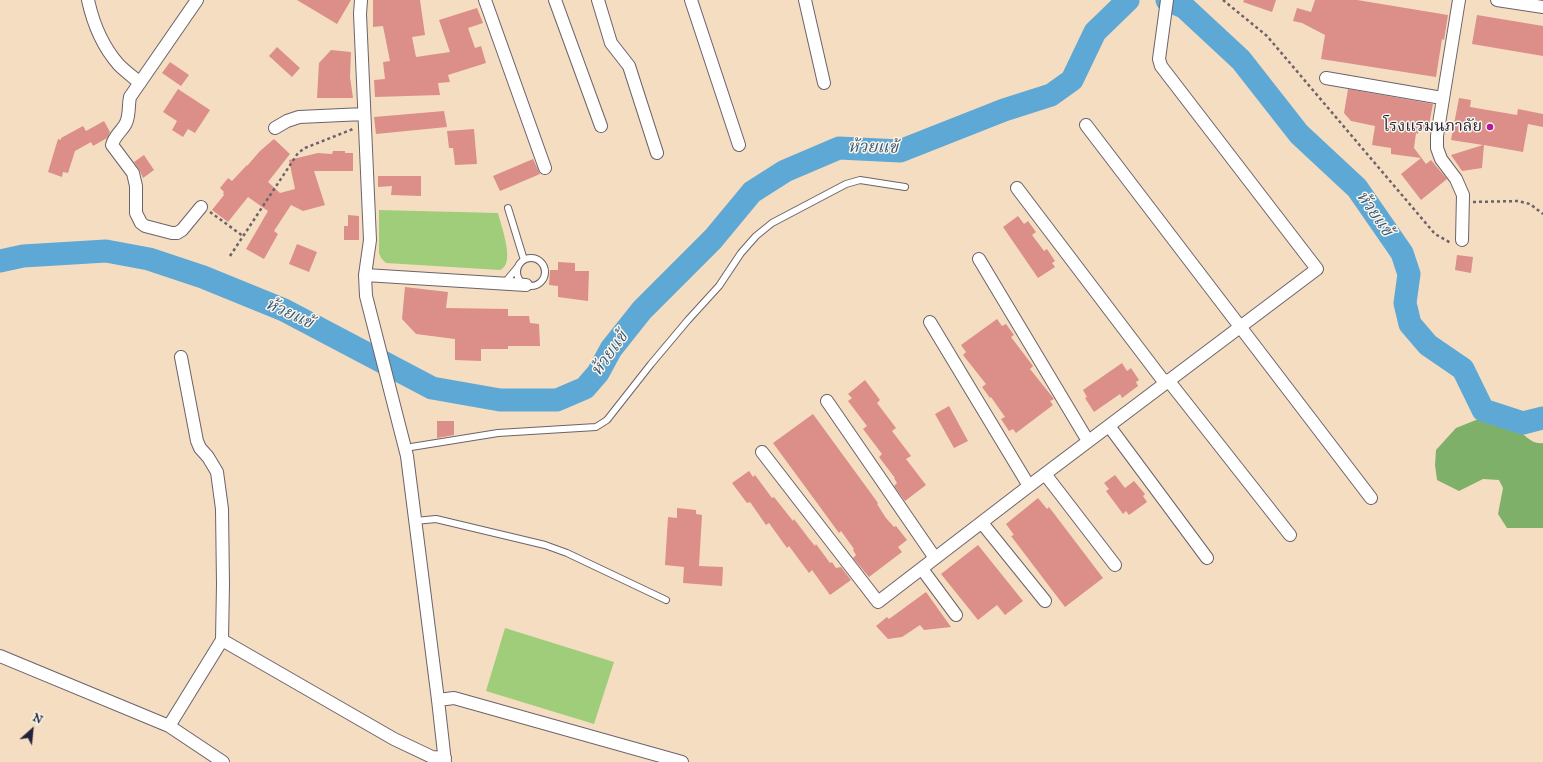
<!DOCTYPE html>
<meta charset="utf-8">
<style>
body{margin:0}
#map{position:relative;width:1543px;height:762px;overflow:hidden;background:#f5ddc2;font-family:"IM FELL Great Primer",serif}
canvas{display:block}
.north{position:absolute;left:12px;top:710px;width:40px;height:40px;-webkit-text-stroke:3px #fbf7ec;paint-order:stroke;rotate:27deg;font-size:11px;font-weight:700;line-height:16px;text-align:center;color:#22223b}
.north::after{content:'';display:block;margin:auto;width:14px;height:18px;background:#22223b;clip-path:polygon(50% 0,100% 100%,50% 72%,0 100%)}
</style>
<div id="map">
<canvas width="1543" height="762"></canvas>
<div class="north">N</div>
</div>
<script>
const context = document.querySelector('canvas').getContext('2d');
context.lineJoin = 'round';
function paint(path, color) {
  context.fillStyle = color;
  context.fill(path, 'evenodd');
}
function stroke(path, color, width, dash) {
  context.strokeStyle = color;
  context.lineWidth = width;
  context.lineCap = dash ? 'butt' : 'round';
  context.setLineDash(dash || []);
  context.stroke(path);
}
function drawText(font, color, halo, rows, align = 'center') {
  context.font = font + ' "IM FELL Great Primer","Noto Serif Thai",serif';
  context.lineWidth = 3;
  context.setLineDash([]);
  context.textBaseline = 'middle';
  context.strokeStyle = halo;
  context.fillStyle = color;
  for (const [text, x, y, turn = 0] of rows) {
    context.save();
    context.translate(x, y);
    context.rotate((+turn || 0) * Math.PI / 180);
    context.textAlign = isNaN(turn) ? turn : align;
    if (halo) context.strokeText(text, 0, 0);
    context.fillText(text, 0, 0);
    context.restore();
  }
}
paint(new Path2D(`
 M379,210L498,213C501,226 516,264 500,270L386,263L381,258L379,253Z
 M505,628L614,662L594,724L486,691Z`), '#9fcd7a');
paint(new Path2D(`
 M1481,418C1491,421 1507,423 1515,428C1525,434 1531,445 1543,443V528H1507L1498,514L1503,488L1499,480L1483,479L1459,491L1437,480L1435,465L1436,450L1456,428Z`), '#7fb06a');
stroke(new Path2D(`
 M1184,7L1185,0`), '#5ea8d6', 4);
stroke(new Path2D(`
 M1167,0L1184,7L1241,60L1299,134L1357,188L1402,253L1409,274L1405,303L1410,324L1428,345L1463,369L1483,410L1523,423L1543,418
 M0,261L23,256L106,251L149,259L203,277L284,310L432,388L500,400H557L585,388L598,373L611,349L642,310L713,239L752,192L785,171L839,148L900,151L1004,110L1051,95L1072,80L1095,32L1128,0`), '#5ea8d6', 23);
paint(new Path2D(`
 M297,0H351L337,24Z
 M373,0H420L425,35L412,37L416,57L450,52L439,20L477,8L483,23L468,28L475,48L481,46L486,63L448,75L450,82L438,83L440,95L375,97L374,80L385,79L383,62L390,61L383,26L373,27Z
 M1244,0H1276L1272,12L1243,2Z
 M1315,0H1357L1448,15L1444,40L1442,39L1436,77L1321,59L1325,35L1302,23L1293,21L1297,8L1311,12Z
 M1477,15L1543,26V56L1472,44Z
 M277,47L300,68L292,77L269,56Z
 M331,50L351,52L350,77L353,98H317L319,63Z
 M170,62L189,75L181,86L162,73Z
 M178,89L210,110L195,133L188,129L183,137L172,130L177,121L163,112Z
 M1348,89L1433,104L1428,130L1419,129L1418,134L1416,133L1414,148L1426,164L1431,160L1447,179L1421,200L1401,174L1421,158L1391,154V148L1372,145L1375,126L1351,121L1344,113Z
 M1459,98L1471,100L1470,107L1517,115L1518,109L1543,114V127L1528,124L1523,152L1484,145L1482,168L1462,171L1451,155L1483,145L1451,140Z
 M444,111L447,127L376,134L374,117Z
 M104,121L110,132L107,138L93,146L91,142L75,151L68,173L63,172L62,177L48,172L58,139L61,140V138L83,126L86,131Z
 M474,129L477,164L455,165L453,148H449L447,131Z
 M274,139L290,154L268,182L280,193L295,189L289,160L318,153L332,154L333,151H345V153H353V171H314L325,205L303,211L291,205L274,231L278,234L264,259L246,249L268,211L248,197L228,222L212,210L224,195L223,193L224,192L220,188L228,178L232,181L247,165V166L260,151Z
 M144,155L154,170L143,178L139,169L134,162Z
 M533,159L540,174L500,191L493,176Z
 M378,176H421V196L391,195L392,186L378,187Z
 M348,215L359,216V240H344V226H348Z
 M1018,216L1024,224L1028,221L1036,232L1032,235L1044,251L1047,249L1055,261L1052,263L1055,267L1038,278L1003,227Z
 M297,244L317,252L309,272L289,264Z
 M1457,255L1473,257L1471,273L1455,270Z
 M558,262L575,263V271H589L588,301L558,297V286L549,285L550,270H558Z
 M405,287L448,292L446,308L508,309V316H529L530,323L539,324L540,346H508V349H481V361L455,360V339L416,334L402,319Z
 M997,319L1002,326L1006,324L1014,335L1011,337L1033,366L1030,369L1054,399L1050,401L1053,405L1016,433L1013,429L1009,431L1001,419L1005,417L991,397L990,398L982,387L986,384L963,355L966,352L961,345Z
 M1122,363L1127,371L1131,368L1139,380L1136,382L1138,386L1122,398L1120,394L1094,412L1085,398L1087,397L1083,390Z
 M865,380L880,400L877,403L896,428L892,431L911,456L906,459L926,485L905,501L894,486L897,483L894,478H895L879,457L882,454L863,429L867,426L848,401L852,398L848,394Z
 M949,406L968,441L954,448L935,414Z
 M813,414L878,503L877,504L886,518L894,527L896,526L907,540L898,547L902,552L869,577L853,558L856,555L853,550L854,549L841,531L839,533L820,507L773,443Z
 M437,421H454V435L437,438Z
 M749,471L753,477L755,475L772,498L774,497L793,521L794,519L810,540L815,546L816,544L830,563L832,562L836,568L841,567L851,580L830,595L812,570L809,573L789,546L787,548L769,523L766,525L750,502L747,503L732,483Z
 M1115,475L1125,488L1134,481L1145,494L1143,496L1147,502L1129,515L1126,511L1123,514L1106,491L1109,489L1104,483Z
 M1038,498L1047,509L1049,507L1103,578L1065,607L1011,536L1014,535L1006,524Z
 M677,508L696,510V514L702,515L699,566L723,567L722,586L683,583L684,567L665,565L668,517L677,518Z
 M978,545L1023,601L1005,615L997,605L978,620L941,574Z
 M926,592L951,627L924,630L920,625L902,637L888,639L876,626L887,617L889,619Z`), '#dc8e88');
const service = new Path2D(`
 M508,208L524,260
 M517 272a14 14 0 1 1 28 0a14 14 0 1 1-28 0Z
 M502,282L507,280L517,268
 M405,448L498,433L596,427L607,420L651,364L688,320L719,286L741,253L756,236L772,223L846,184L860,180L905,187
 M415,521L436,519L545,545L567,553L666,600`);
const minor = new Path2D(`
 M88,0C93,23 103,47 119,65C125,71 133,77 140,83
 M197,0L130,97C128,106 130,114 126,123C122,131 114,136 112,145L133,173L136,186V213L141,223L145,226L172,233H177L182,230L201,207
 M361,0L360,14L370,240L365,275L366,296L407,456L438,700L445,762
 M485,0L545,168
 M555,0L601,126
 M598,0L611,43L629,66L657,153
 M691,0L739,145
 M805,0L824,83
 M1459,0L1437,136V148L1441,159L1456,179L1463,195L1462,240
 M1497,0L1543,7
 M1326,78L1442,98
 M1086,125L1371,498
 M275,128L287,121L299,117L364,114
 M1017,188L1165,383
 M979,259L1088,441
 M365,275L526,285
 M930,322L1029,486
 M1168,380L1290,535
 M827,401L935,558
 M1109,426L1207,558
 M762,452L878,602L1029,486L1317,269L1161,66L1159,59L1167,0
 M1045,474L1115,565
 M982,523L1045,601
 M922,569L956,615
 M222,640L394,739L432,757L445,758
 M0,656L169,726L223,762
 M438,700L454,698L682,762
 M169,726L222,640L223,584L222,509L217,472L208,457L200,448L197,441L181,357`);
stroke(service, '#6c636a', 8);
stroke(minor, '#6c636a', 14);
stroke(new Path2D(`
 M1223,0L1267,36L1435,234L1451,243
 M1473,202L1518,201L1530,204L1543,214
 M210,212L243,236
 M230,256L298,153L305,148L353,129`), '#6c636a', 2.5, [3, 3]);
stroke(service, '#fff', 6);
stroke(minor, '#fff', 12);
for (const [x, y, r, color] of [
 [1490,127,4,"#b5179e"]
]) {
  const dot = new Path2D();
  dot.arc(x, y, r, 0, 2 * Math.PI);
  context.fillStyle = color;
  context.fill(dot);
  stroke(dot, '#fbf7ec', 1.5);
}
drawText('16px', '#22223b', '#fbf7ec', [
 ["โรงแรมนภาลัย",1482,127]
], 'right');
drawText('italic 17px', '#3a5879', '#fbf7ec', [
 ["ห้วยแข้",873,148,1],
 ["ห้วยแข้",1374,214,55],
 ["ห้วยแข้",289,314,25],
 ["ห้วยแข้",610,354,-54]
]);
</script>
